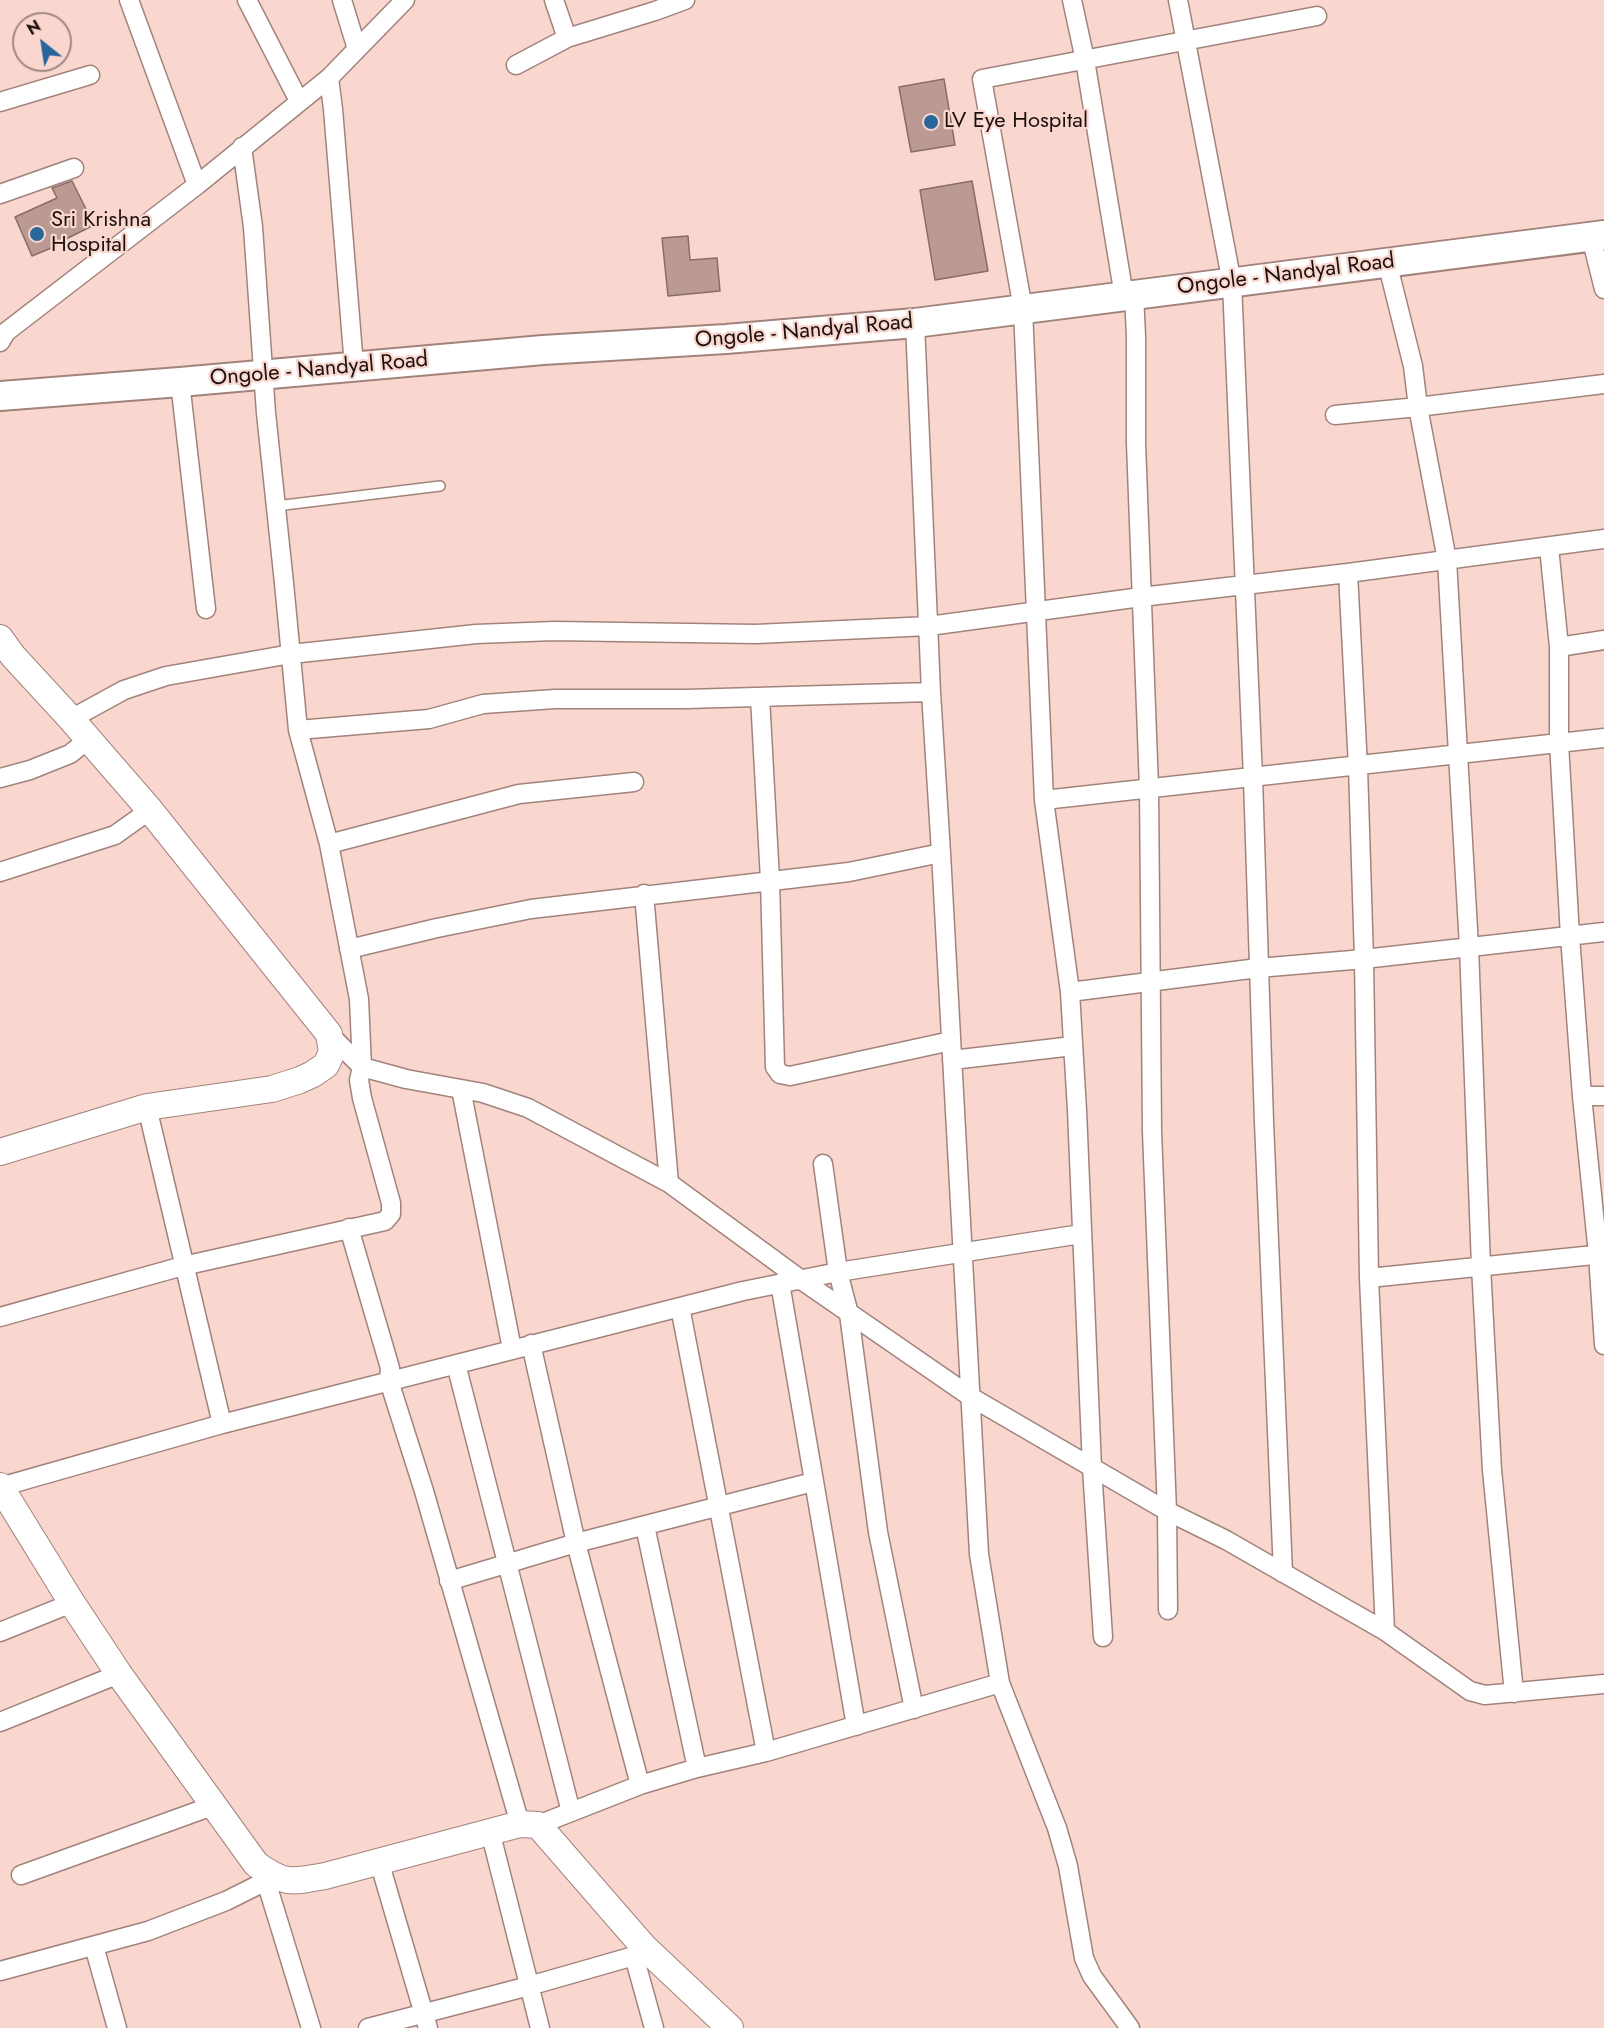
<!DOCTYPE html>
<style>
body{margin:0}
#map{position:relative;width:1604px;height:2028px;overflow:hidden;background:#f9d7cf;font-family:Jost,sans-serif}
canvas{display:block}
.north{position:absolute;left:12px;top:12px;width:60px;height:60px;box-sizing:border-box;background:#f9d7cf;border:2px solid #a18782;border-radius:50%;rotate:330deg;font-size:16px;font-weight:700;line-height:24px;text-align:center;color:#1c100e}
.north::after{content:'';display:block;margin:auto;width:21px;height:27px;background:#28669c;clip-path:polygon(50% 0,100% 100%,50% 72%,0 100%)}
</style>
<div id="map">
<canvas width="1604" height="2028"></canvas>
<div class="north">N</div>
</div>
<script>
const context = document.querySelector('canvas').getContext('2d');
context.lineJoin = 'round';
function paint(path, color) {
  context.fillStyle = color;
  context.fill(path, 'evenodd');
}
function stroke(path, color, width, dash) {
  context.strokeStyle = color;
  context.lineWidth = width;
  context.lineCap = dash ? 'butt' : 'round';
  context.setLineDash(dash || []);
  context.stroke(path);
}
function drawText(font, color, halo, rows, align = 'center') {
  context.font = font + ' Jost,sans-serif';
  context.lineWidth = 4.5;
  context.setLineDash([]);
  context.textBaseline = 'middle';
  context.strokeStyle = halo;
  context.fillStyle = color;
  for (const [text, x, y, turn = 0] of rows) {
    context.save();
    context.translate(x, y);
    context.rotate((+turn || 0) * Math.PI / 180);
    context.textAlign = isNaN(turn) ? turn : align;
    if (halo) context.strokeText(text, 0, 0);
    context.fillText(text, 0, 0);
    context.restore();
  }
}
const building = new Path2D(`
 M944,79L955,145L911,152L899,87Z
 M72,181L94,225L62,241L63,243L32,256L15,217L57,198L52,188Z
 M972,181L988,271L935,280L920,190Z
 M688,236L690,260L717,258L720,291L668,296L662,238Z`);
paint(building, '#ba9a93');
stroke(building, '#8a6c65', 1.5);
const service = new Path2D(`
 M276,506L440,486`);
const minor = new Path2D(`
 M129,0L197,185
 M247,0L299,101
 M342,0L357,49
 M554,0L567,38
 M1072,0L1085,60L1124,296
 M1178,0L1232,283L1253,778L1264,1122L1283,1573
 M516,65L567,38L655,11L685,0
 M329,78L333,109L354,366
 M0,102L90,75
 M0,194L74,168
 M1591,237L1604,289
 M1387,262L1413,366L1418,407L1447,560L1469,947L1481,1266L1492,1470L1514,1693
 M1134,294L1136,337V443L1149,788L1152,1131L1167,1511L1168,1610
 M0,342L6,332L197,185L329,78L405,0
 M180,382L206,609
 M1335,415L1418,407L1604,384
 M1549,547L1559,647V743L1570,936L1582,1096L1598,1254L1604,1345
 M1348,573L1358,767L1364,959L1369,1278L1385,1631
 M1559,647L1604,640
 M760,697L770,880L775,1067L780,1074L790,1076L951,1041
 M71,719L124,690L166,676L291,654L476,634L554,631L756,634L929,626L1141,597L1348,573L1604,539
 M298,730L429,719L483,704L555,699H686L931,692
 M0,778L30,770L70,754L89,739
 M1044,800L1604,738
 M329,844L519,794L634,782
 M0,872L115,835L150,810
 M644,894L669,1183
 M349,949L437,928L531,909L849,872L941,853
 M1070,992L1258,968L1364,959L1604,932
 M329,1034L362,1067L406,1079L483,1093L528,1108L669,1183L800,1279L971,1397L1167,1511L1226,1540L1385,1631L1470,1691L1485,1695L1604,1684
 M952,1060L1073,1046
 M461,1089L512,1349
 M1582,1096H1604
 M147,1107L222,1424
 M823,1164L838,1272L849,1314L878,1532L914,1709
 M349,1228L390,1368L389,1381L424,1491L520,1824
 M1369,1278L1604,1254
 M780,1283L856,1726
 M680,1307L766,1752
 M0,1317L183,1266L385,1221L391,1214V1203L362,1098L359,1080L362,1067L359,999L329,844L298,730L284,583L266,413L253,227L242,147
 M531,1344L576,1543L640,1785
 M456,1364L571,1812
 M0,1487L222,1424L743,1291L838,1272L1081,1234
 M645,1526L697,1768
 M449,1581L576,1543L813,1482
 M0,1632L72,1603
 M1103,1637L1092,1468L1077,1110L1070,992L1044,800L1023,309L982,79L1317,16
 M1000,1683L1057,1828L1068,1866L1084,1958L1092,1976L1130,2028
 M0,1722L119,1674
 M538,1825L640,1785L697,1768L766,1752L1000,1683L979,1554L941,853L931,692L915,323
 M490,1831L540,2028
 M379,1861L428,2028
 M21,1875L215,1805
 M266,1881L311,2028
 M94,1946L117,2028
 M634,1956L654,2028
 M0,1971L148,1931L226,1901L274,1877
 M368,2028L529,1986L634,1956L644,1947`);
const secondary = new Path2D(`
 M0,638L13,656L71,719L150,810L329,1034L332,1052L326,1065L313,1074L300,1080L272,1089L147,1107L0,1152
 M0,1486L72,1603L119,1674L256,1864C285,1885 292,1882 325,1876L520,1824L538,1825L644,1947L730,2028`);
const primary = new Path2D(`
 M0,396L180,382L543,350L726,339L915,323L1604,235`);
stroke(service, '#a2837c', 12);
stroke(minor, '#a2837c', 21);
stroke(secondary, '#a2837c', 28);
stroke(primary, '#a2837c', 32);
stroke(service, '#fff', 9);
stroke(minor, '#fff', 18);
stroke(secondary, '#fff', 26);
stroke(primary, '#fff', 28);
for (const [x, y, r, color] of [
 [931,122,8,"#28669c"],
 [37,234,8,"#28669c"]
]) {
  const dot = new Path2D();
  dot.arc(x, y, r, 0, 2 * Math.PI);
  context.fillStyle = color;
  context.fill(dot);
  stroke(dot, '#f9d7cf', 2);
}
drawText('22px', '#1c100e', '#f9d7cf', [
 ["LV Eye Hospital",944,122],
 ["Sri Krishna",51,221],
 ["Hospital",51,246]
], 'left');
drawText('22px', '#1c100e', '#f9d7cf', [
 ["Ongole - Nandyal Road",1286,275,-7],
 ["Ongole - Nandyal Road",804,332,-5],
 ["Ongole - Nandyal Road",319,370,-5]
]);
</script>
